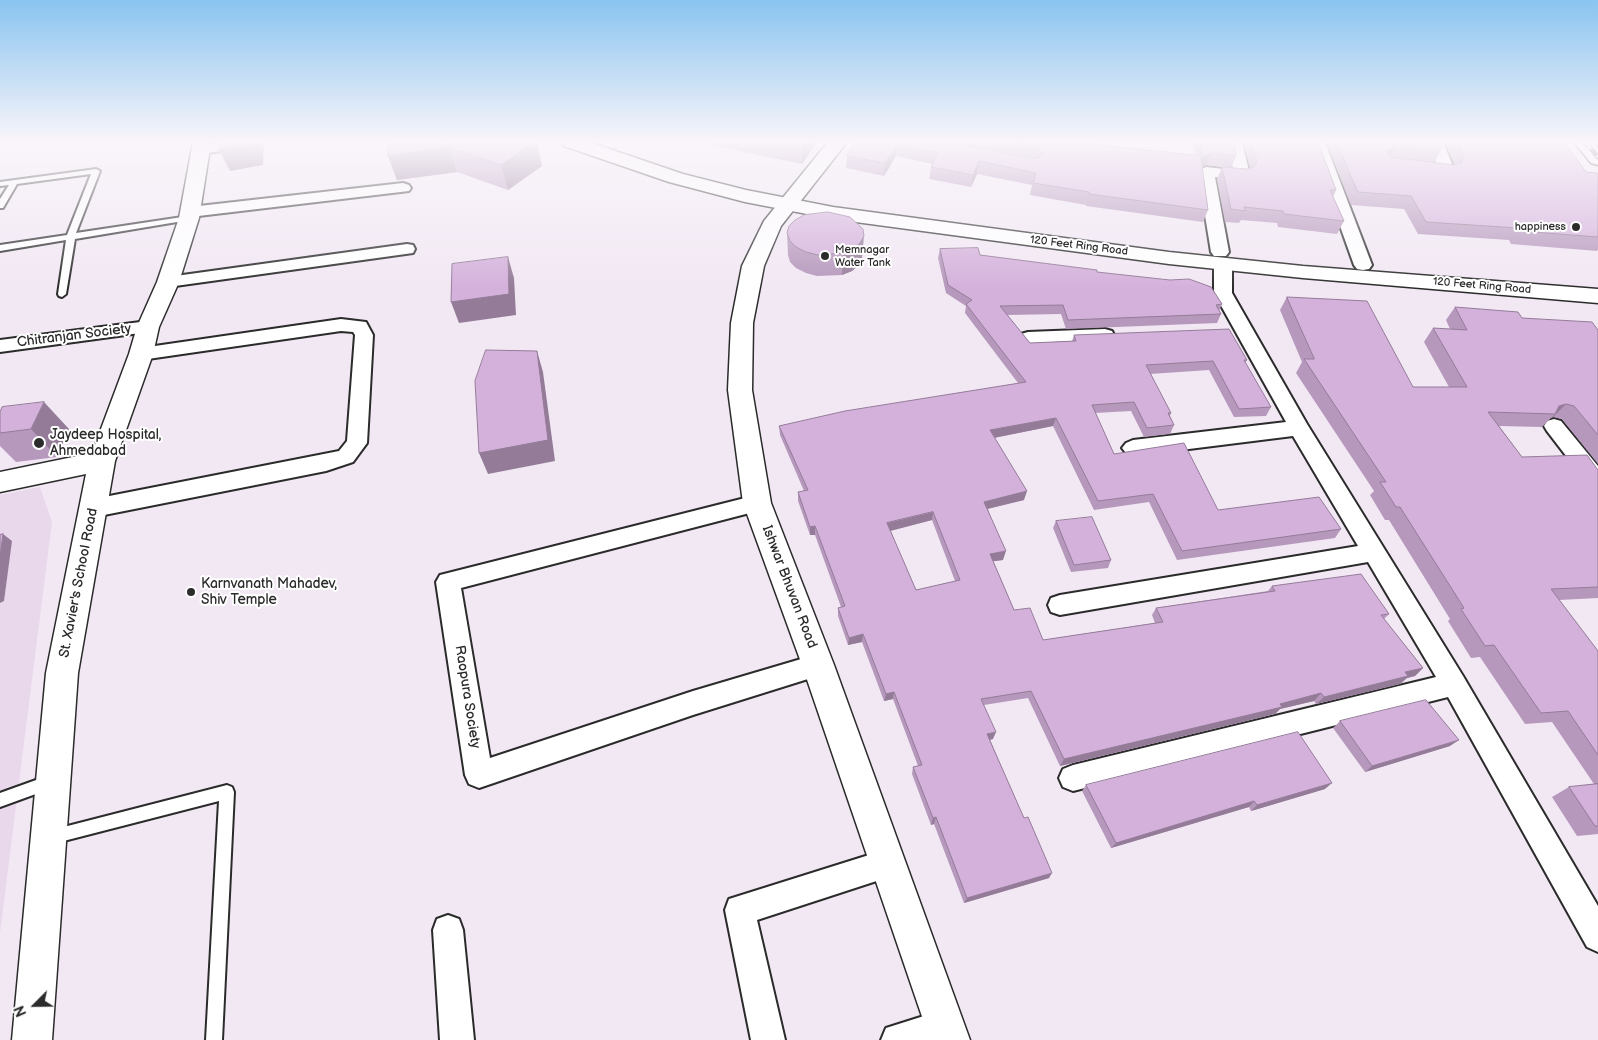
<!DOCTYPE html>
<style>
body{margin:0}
#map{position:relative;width:1598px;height:1040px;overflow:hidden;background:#f2e8f4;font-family:"Balsamiq Sans",sans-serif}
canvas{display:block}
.north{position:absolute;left:10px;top:980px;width:50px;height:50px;-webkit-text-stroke:4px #fff;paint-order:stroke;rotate:247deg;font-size:14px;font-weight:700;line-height:20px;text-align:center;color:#2b2b2b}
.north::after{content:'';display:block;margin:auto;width:18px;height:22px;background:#2b2b2b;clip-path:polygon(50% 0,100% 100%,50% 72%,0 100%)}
</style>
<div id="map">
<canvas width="1598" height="1040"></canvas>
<div class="north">N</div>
</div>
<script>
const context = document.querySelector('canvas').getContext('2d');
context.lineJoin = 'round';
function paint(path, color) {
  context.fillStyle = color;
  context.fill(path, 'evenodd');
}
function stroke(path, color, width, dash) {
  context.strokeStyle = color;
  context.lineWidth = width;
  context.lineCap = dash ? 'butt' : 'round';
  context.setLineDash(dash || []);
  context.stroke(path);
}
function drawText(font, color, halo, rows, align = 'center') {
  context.font = font + ' "Balsamiq Sans",sans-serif';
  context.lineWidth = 4;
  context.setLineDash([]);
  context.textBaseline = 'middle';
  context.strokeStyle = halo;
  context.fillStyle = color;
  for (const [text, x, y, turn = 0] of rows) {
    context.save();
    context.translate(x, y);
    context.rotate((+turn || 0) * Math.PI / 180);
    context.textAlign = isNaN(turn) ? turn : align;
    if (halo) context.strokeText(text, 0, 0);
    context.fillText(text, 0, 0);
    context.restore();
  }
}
paint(new Path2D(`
 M40,487L52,522L0,933V495Z`), '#e9d8ec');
const service = new Path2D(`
 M96,169L100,171L76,233L189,216L193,218L189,220L75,239L66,294L62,297L59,296L58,294L66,240L0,251V245L67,235L91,174L17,184L3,208H0V199L9,185L0,186V182Z
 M50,775L55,777L57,782L55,787L0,807V793Z
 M227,785L232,787L234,792L222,1040H206L219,801L52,844L47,842L45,837L47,832L52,830Z`);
const minor = new Path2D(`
 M221,142H259L252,146L202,154L197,153L195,150L197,147Z
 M1228,142H1242L1250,175L1247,178L1242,180L1215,177L1229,252L1226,256H1214L1211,252L1198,172L1201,169L1206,167L1233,170Z
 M1310,142H1325L1372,265L1369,269L1363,270L1357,269L1354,265Z
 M1428,142H1443L1455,171L1452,174L1447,176L1418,171L1415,168L1418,165H1437Z
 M403,183L409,185L411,188L409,191L190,217L184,215L182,212L184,209L190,207Z
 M407,244L413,245L415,249L413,253L168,287L162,286L159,282L162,278L168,277Z
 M1223,258L1229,259L1232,263V293L1307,424L1463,676L1598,906V952L1587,947L1448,697L1073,791L1063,787L1059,778L1063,769L1073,765L1436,677L1368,562L1060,615L1051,612L1048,605L1051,598L1060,595L1358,546L1293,436L1133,456L1126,453L1122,448L1126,443L1133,440L1286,422L1214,293V263L1217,259Z
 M341,319L366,322L373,335L367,443L353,462L326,471L94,517L86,514L83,508L86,502L94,499L339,451L347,441L355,335L353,332L341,331L141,360L134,358L131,354L134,350L141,348Z
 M148,321L155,323L157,327L155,331L0,352V340Z
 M1105,329L1112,331L1114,335L1112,339L1028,344L1021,342L1019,338L1021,334L1028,332Z
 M1554,419L1561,421L1598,466V489L1590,487L1547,431L1544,426L1547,421Z
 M757,495L765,497L768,503L765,509L461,588L490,758L693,691L818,654L827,657L831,665L827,673L693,715L479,788L469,784L465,775L436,582L440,575Z
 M888,849L898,854L903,864L898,874L757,920L785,1040H751L725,910L729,899Z
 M448,915L459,919L463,930L474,1040H440L433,930L437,919Z
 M946,1009L958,1013L962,1025L958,1037L949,1040H881L886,1028Z`);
const tertiary = new Path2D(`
 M193,142H211L199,218L179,282L159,327L153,354L115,461L78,673L52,1040H12L46,673L86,474L0,492V472L92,453L129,354L137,327L157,282L179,218Z
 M828,142H847L781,226L764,266L753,323L752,390L771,503L834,665L970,1040H930L802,665L743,503L728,390L731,323L742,266L764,221Z`);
const secondary = new Path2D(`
 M1574,142H1593L1598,148V165L1591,163Z`);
const primary = new Path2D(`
 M561,142H589L683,174L746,190L833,207L1169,252L1303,266L1598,289V303L1303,278L1169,264L833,219L745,202L669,182L564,146Z`);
stroke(service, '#2b2b2b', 4);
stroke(minor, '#2b2b2b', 4);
stroke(tertiary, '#2b2b2b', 3);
stroke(secondary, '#2b2b2b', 3);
stroke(primary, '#2b2b2b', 3);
paint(service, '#fff');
paint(minor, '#fff');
paint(tertiary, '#fff');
paint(secondary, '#fff');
paint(primary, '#fff');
const rail = new Path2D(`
 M1585,142L1598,157
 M1596,142L1598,144`);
stroke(rail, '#2b2b2b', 4.5);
stroke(rail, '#fff', 3, [9]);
paint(new Path2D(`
 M388,142H442L444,146L449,145V142H537L542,166L508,190L457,172L397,180L388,156Z
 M710,142H817L802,164L710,145Z
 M856,142H950L1033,159L1031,158L953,142H1072L1195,155L1193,142H1234L1236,156L1231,168L1247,169L1250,168L1243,142H1318L1336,190L1333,197L1344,221L1337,234L1278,227L1277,223L1241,220L1239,223L1225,222L1217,179L1222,167L1206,165L1202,167L1208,210L1203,222L1086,206V205L1030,195L1032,185L977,174L971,187L929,179L931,167L932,164L896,156L884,176L846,168L847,156Z
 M1326,142H1438L1441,150L1434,163L1455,165L1446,144L1447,142H1564L1586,172L1598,174V249L1597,251L1511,244L1509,240L1418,234L1404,209L1351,205Z
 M787,233L862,258L859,265L852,271L842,275L817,276L806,273L796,268L790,262L788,255Z
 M940,249L1097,272L1222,304L1219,311L1221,314L1217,323L1066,329L1061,314L1007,315L1030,343L1072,341L1074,335L1247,360L1245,363L1271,407L1266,416L1234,417L1209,370L1150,374L1171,413L1170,416L1174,425L1170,434L1144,437L1131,411L1095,413L1114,454L1218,510L1341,529L1335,538L1177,560L1149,502L1094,510L1053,426L994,438L1024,500L988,509L1003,560L993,561L1014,610L1043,640L1155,623L1152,615L1156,608L1268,591L1272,586L1389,614L1384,619L1423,668L1415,676L1407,678L1400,684L1316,704L1314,701L1280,709L1275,714L1060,766L1028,698L984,705L993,739L990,740L1049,878L964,903L934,824L931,825L912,774L913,767L918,766L893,699L884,701L862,642L848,645L838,616V608L841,607L815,535H810L798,501V492L804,491L780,435L779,426L1018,383L965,313L966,306L946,293L938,258ZM932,520L955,581L916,590L890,531Z
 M1287,297L1413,387H1449L1424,342L1433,328L1450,329L1446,320L1455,307L1522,318L1598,330V464L1562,419L1553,417L1551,418L1542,427L1499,426L1522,457L1598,470V598L1559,600L1598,651V834L1577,836L1552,797L1569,787L1594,784L1552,722L1525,724L1480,657L1471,658L1448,621L1450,619L1389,520H1385L1370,495L1374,491L1296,373L1302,362L1280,310Z
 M0,412L69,429L57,457L16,462L0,446Z
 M1056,521L1111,560L1108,568L1071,572L1053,528Z
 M1340,721L1450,746L1365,772L1333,728Z
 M1086,785L1325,789L1251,811L1249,807L1111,848L1082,791Z`), '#b698bc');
paint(new Path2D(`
 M253,142H262L264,146L263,165L230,171L219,150Z
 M438,142H442L444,148L449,147L457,172L397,180L388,156Z
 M535,142H537L542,166L508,190L501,165Z
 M802,142H817L802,164Z
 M897,144L896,156L884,176L885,163Z
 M1396,146L1389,158L1386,151Z
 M1211,153L1206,165L1197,171L1201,158Z
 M979,161L977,174L971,187L973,175Z
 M864,236L862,258L859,265L852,271L842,275L843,253Z
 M508,257L514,278L516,315L459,323L451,302Z
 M537,351L543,372L555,461L488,474L479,453Z
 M44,402L69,429L57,457L31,429Z
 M1566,404L1553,417L1551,418L1555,414L1559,406Z
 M1056,418L1053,426L988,439L990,430Z
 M1027,491L1024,500L982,510L984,502Z
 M933,512L932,520L886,532L887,523Z
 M815,526V535H810V527Z
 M3,534L12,541L4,601L0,603V557Z
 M1006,551L1003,560L988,562L990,554Z
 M863,634L862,642L848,645L849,638Z
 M1423,668L1415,676L1407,678L1400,684L1316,704L1324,697L1405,672Z
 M894,692L893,699L884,701L886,694Z
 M1321,693L1314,701L1280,709L1275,714L1060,766L1064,759Z
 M996,732L993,739L985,741L987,734Z
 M1459,740L1450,746L1365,772L1372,766Z
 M1332,783L1325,789L1251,811L1257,805Z
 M1254,801L1249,807L1111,848L1116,843Z
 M936,817L934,824L931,825L933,818Z
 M1052,873L1049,878L964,903L967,898Z`), '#947c99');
const building = new Path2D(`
 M220,142H253V144L219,150Z
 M388,142H438V145L440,147L449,145V142H535L501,165L449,147L388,156Z
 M856,142H950L1033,159L1040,157L1044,153L1034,146L1017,142H1072L1202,156L1200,142H1234L1236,156L1211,153L1201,158L1208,210L1089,194V192L1033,183L1036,173L979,161L973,175L931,167L938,153L897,144L885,163L847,156Z
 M1251,142H1318L1336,190H1330L1344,221L1284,214L1283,211L1244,207L1245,211L1231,209L1222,167L1247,169L1254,167L1257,162Z
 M1337,142H1438L1441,150L1396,146L1386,151L1390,157L1454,165L1461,163L1464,158L1458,142H1564L1586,172L1597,173L1598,174V237L1520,231L1518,228L1426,222L1411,196L1358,192Z
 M828,212L850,217L863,229L864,236L860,243L853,249L843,253L818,255L806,252L796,247L790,241L787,233L789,226L795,220L804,215Z
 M978,248L980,255L1097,270V272L1170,280L1189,279L1211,287L1222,304L1216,305L1221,314L1068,320L1063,305L1000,306L1030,343L1076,341L1074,335L1229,329L1247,360H1244L1271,407L1239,409L1213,361L1146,365L1171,413H1168L1174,425L1147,428L1134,402L1092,405L1114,454L1184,443L1218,510L1319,497L1341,529L1182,551L1153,494L1098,501L1056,418L990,430L1027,491L984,502L1006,551L990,554L1014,610L1030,608L1043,640L1163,622L1156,608L1275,591L1272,586L1361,574L1389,614L1381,615L1423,668L1405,672L1408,676L1324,697L1321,693L1280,704L1282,707L1064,759L1031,691L981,699L996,732L987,734L1024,818L1028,817L1052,873L967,898L936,817L933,818L913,767L922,765L894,692L886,694L863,634L849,638L838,608L845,606L815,526L810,527L798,492L808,490L779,426L845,411L1026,382L966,304L972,300L948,285L940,249ZM933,512L960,580L916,590L887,523Z
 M508,257L509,294L451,302L452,264Z
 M1287,297L1367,301L1413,387H1467L1433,328L1467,330L1455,307L1518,312L1522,318L1592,322L1598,330V435L1574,406L1566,404L1559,406L1555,414L1488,412L1522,457L1587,455L1598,470V587L1551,589L1598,651V755L1568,711L1541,713L1494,645L1485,646L1461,609L1464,608L1400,507H1396L1380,482H1386L1304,359H1314Z
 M486,350L537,351L548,440L479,453L475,381Z
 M44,402L31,429L0,433V412L2,407Z
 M1092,517L1111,560L1074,565L1056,521Z
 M3,534L0,557V535Z
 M1426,700L1459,740L1372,766L1340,721Z
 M1298,732L1332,783L1257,805L1254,801L1116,843L1086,785Z
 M1598,784V826H1595L1569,787Z`);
paint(building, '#d4b1db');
stroke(building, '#947c99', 1);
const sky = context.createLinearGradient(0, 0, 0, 288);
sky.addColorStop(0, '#89c4f0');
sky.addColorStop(0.49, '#f9f5fa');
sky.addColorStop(1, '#f9f5fa00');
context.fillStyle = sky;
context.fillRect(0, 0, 1598, 288);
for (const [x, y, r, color] of [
 [1576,227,5,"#2b2b2b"],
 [825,256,5,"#2b2b2b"],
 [39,443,6,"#2b2b2b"],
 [191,592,5,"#2b2b2b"]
]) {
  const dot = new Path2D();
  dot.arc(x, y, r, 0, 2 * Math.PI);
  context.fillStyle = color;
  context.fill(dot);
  stroke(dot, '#fff', 2);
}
drawText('11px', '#2b2b2b', '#fff', [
 ["happiness",1566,227],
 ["Memnagar",835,250,"left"],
 ["Water Tank",835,263,"left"]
], 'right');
drawText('11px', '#2b2b2b', '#fff', [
 ["120 Feet Ring Road",1079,246,7],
 ["120 Feet Ring Road",1482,286,5]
]);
drawText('14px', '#2b2b2b', '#fff', [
 ["Chitranjan Society",74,336,-7],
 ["St. Xavier's School Road",79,583,-79],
 ["Ishwar Bhuvan Road",789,587,69],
 ["Raopura Society",467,697,81]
]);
drawText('14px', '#2b2b2b', '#fff', [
 ["Jaydeep Hospital,",50,435],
 ["Ahmedabad",50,451],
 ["Karnvanath Mahadev,",201,584],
 ["Shiv Temple",201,600]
], 'left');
</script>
